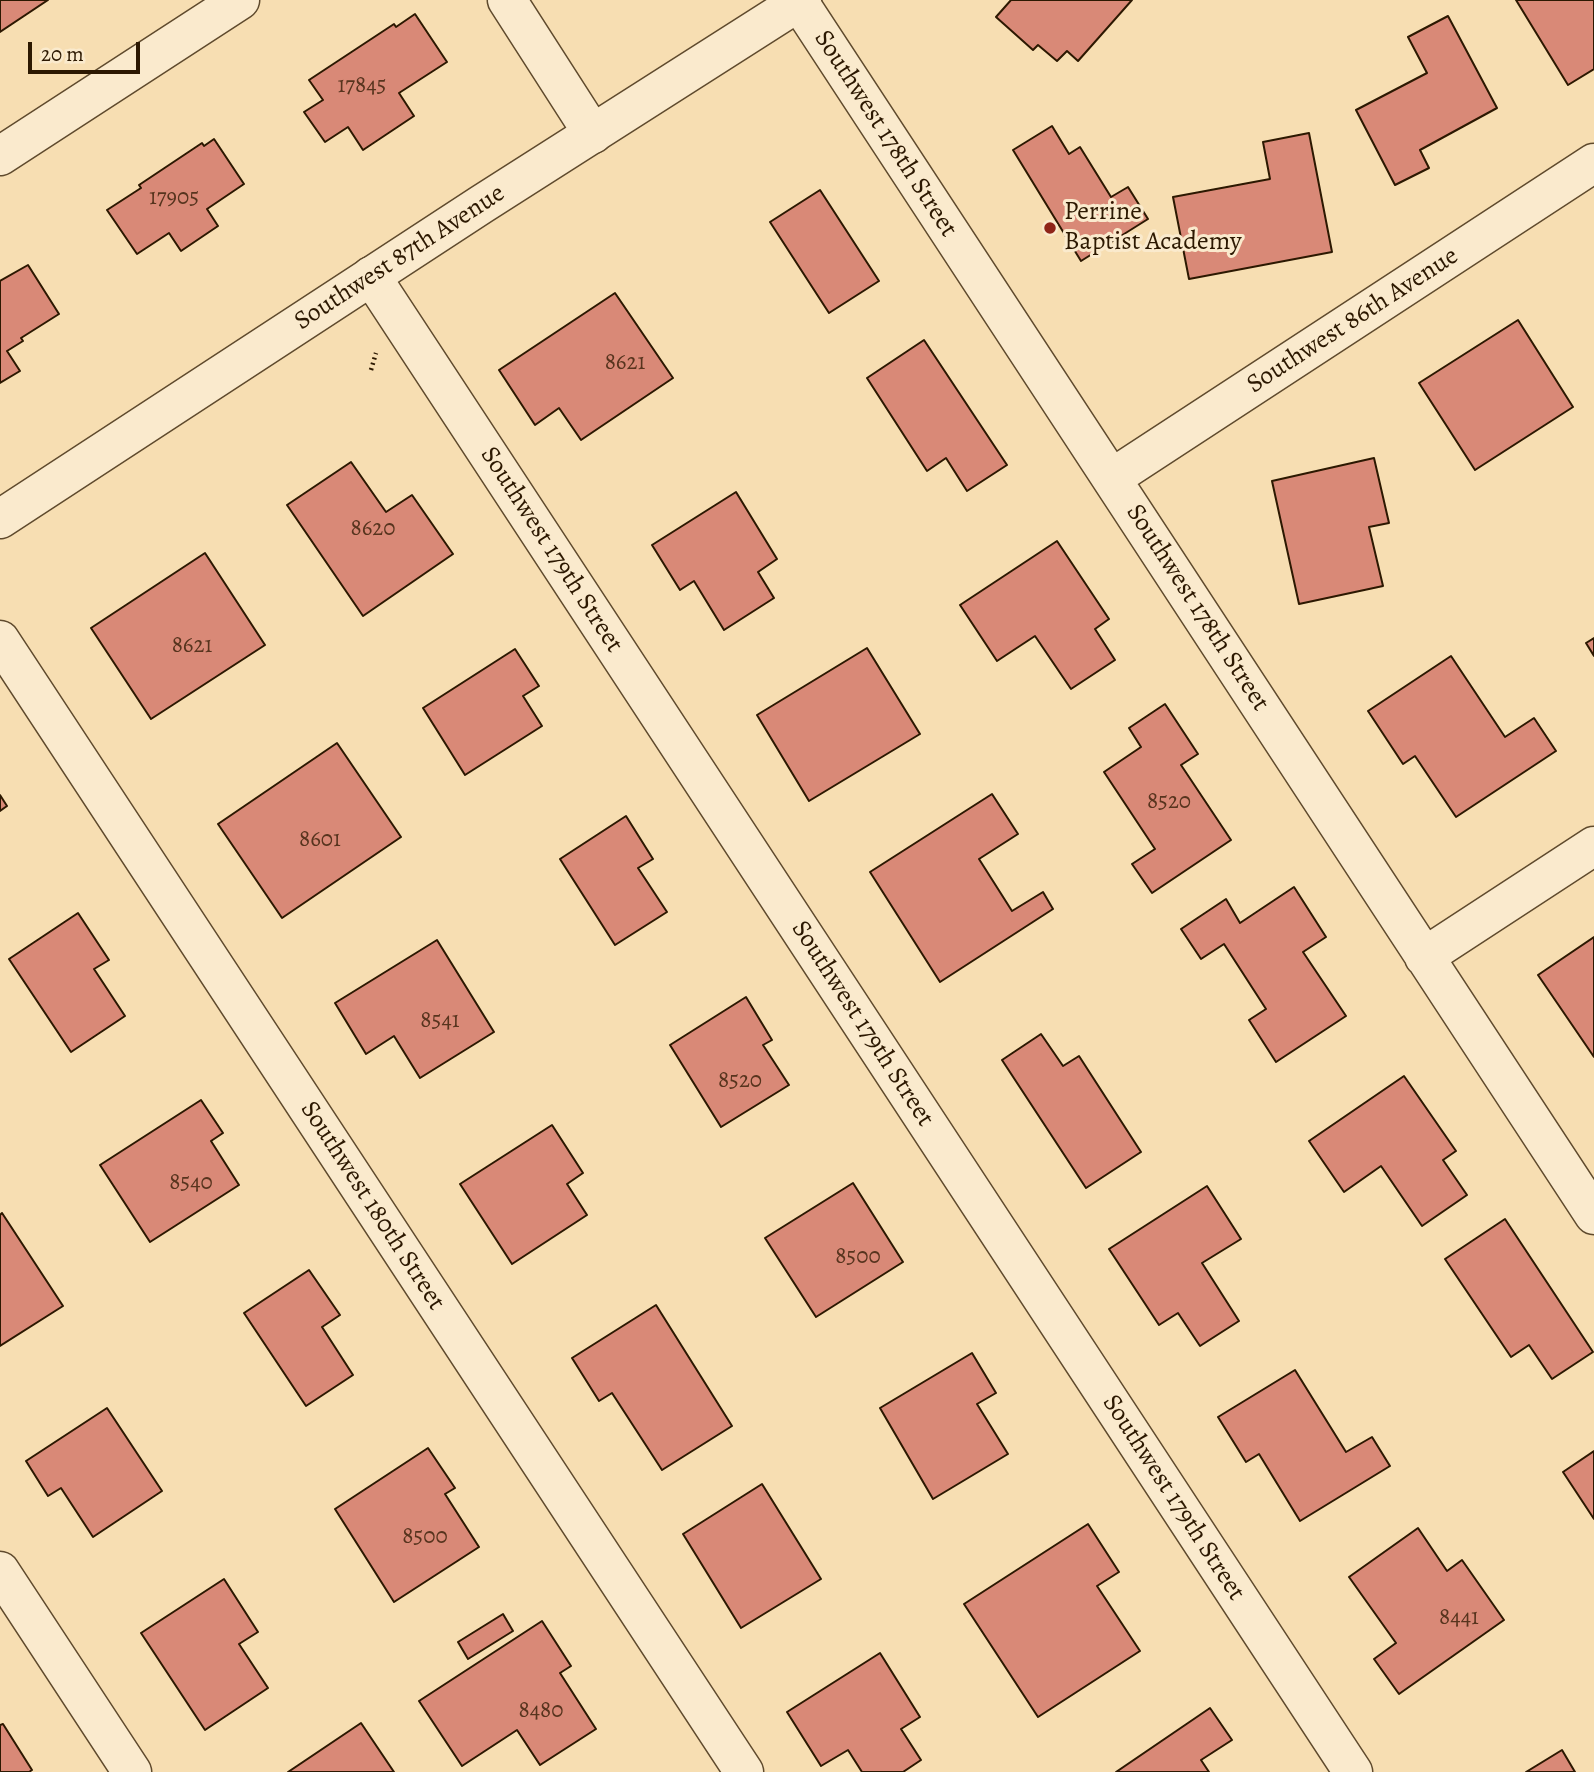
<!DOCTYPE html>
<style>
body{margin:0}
#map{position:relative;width:1594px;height:1772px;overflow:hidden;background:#f7deb2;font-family:Alegreya,serif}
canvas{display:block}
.scale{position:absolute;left:28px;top:42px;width:112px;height:32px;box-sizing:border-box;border:4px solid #2c1801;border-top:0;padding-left:9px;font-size:21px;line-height:24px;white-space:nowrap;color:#2c1801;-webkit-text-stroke:5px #faeacd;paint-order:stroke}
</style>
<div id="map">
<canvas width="1594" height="1772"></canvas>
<div class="scale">20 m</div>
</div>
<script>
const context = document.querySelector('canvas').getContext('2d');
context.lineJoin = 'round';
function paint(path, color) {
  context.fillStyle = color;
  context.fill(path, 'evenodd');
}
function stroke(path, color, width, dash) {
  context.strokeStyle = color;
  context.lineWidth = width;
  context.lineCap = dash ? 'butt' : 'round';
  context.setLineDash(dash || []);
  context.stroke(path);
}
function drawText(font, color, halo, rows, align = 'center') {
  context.font = font + ' Alegreya,serif';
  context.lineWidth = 6;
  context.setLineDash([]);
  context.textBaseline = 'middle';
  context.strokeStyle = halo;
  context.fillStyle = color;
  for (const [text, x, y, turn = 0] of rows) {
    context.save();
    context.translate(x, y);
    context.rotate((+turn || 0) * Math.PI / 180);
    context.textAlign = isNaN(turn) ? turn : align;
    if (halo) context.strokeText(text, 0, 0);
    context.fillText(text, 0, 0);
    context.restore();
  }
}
const building = new Path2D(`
 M0,0H48L0,32Z
 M1011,0H1132L1078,61L1067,51L1057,61L1038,45L1033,50L996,17Z
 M1516,0H1594V69L1568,85Z
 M415,14L447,62L399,93L414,116L363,150L348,127L325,142L304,112L323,100L309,80L394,24L396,27Z
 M1448,16L1497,108L1420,150L1429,168L1395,185L1356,110L1427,73L1408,37Z
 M1052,126L1069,154L1080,147L1111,197L1128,187L1148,219L1081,261L1013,150Z
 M1309,133L1332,252L1189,279L1173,197L1270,179L1263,142Z
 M214,139L244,184L207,209L218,226L181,251L169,233L137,254L107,210L141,188L139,185L202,143L204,146Z
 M820,190L879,281L829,313L770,222Z
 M28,265L59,314L21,338L23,341L7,351L20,371L0,383V281Z
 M615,293L673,378L581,440L559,408L535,425L499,370Z
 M1518,320L1573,407L1475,470L1419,383Z
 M924,340L1007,465L967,491L946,458L927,471L867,378Z
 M1374,458L1389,523L1369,527L1383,586L1299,604L1272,481Z
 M351,462L386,512L412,495L453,554L363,616L287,505Z
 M736,492L777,559L758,572L774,598L724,630L694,581L680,590L652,545Z
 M1057,541L1109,619L1095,629L1115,660L1071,689L1035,636L997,661L960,605Z
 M205,553L265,645L151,719L91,628Z
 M1594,638V656L1586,643Z
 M867,648L920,734L809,801L757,715Z
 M515,649L539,686L523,696L542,726L465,775L423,708Z
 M1451,656L1505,737L1534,718L1556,751L1456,817L1415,756L1403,764L1368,711Z
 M1165,704L1198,754L1181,765L1231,840L1152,893L1132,864L1155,849L1104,772L1141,747L1129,728Z
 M337,743L401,837L282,918L218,824Z
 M992,794L1018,834L979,859L1012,911L1043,892L1053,909L940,982L870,872Z
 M0,795L7,806L0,811Z
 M626,816L653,859L638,868L667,912L615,945L560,859Z
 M1294,887L1326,937L1303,952L1346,1016L1276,1062L1249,1020L1266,1009L1224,944L1201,959L1181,929L1226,899L1240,923Z
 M78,913L109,960L94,969L125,1016L71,1052L9,959Z
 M1594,937V1057L1538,975Z
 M437,940L494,1032L420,1078L394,1036L366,1054L335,1003Z
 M746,997L772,1040L763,1045L789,1085L721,1127L670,1045Z
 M1041,1034L1063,1066L1079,1056L1141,1152L1086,1188L1002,1060Z
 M1404,1076L1456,1151L1443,1160L1467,1195L1422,1226L1381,1166L1344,1192L1309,1141Z
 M201,1100L223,1133L211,1141L239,1185L150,1242L100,1165Z
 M552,1125L583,1173L567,1184L587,1215L512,1264L460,1184Z
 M853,1183L903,1262L816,1317L765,1238Z
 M1207,1186L1241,1239L1202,1263L1239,1321L1200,1346L1178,1313L1159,1325L1109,1249Z
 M2,1213L63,1306L0,1346V1215Z
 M1505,1219L1593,1352L1552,1379L1529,1345L1511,1357L1445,1259Z
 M309,1270L340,1315L322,1327L353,1375L306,1406L244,1313Z
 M656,1305L732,1426L662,1470L612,1393L599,1401L572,1358Z
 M972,1353L996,1393L977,1404L1008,1454L933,1499L880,1408Z
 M1295,1370L1346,1452L1372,1437L1390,1466L1300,1521L1259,1454L1246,1462L1218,1417Z
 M107,1408L162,1491L93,1537L61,1488L48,1496L26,1461Z
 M428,1448L455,1488L445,1494L479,1547L394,1602L335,1509Z
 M1594,1451V1519L1563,1472Z
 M762,1484L821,1579L741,1628L683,1534Z
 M1088,1524L1119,1572L1097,1586L1140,1651L1038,1717L964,1604Z
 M1418,1528L1447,1571L1462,1560L1504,1620L1399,1694L1374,1659L1396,1643L1349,1577Z
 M224,1579L258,1632L239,1644L268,1688L205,1730L141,1633Z
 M503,1614L513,1631L468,1659L458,1642Z
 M542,1621L571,1666L560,1673L596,1729L540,1765L517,1730L462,1766L419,1701Z
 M880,1653L920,1717L901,1729L921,1760L903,1772H862L848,1750L821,1766L787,1712Z
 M1210,1708L1232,1740L1201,1760L1209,1772H1116Z
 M361,1723L394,1772H288Z
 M3,1724L32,1770L29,1772H0V1725Z
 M1562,1750L1575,1772H1526Z`);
paint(building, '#d98977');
stroke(building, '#2c1801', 2);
const minor = new Path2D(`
 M507,0L593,134
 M799,2L1594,1215
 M0,156L240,0
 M371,276L1353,1772
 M1112,478L1594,163
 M0,640L744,1772
 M1424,957L1594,846
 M0,1571L132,1772`);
const tertiary = new Path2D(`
 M0,519L482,204L802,0`);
stroke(minor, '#5f4a2d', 41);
stroke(tertiary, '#5f4a2d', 41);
stroke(new Path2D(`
 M371,370L376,353`), '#2c1801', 4.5, [2, 3.5]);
stroke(minor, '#faeacd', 38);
stroke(tertiary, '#faeacd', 38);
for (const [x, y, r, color] of [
 [1050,228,7,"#8f2418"]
]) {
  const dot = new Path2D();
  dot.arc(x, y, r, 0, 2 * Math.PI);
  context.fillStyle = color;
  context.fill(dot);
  stroke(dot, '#faeacd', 2.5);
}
drawText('23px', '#57341e', null, [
 ["17845",362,86],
 ["17905",174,198],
 ["8621",625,363],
 ["8620",373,529],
 ["8621",192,646],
 ["8520",1169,802],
 ["8601",320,840],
 ["8541",440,1021],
 ["8520",740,1081],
 ["8540",191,1183],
 ["8500",858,1257],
 ["8500",425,1537],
 ["8441",1459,1618],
 ["8480",541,1711]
]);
drawText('26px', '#2c1801', '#faeacd', [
 ["Southwest 178th Street",885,134,57],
 ["Southwest 87th Avenue",400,258,-33],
 ["Southwest 86th Avenue",1353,321,-33],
 ["Southwest 179th Street",551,550,57],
 ["Southwest 178th Street",1197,608,57],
 ["Southwest 179th Street",862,1024,57],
 ["Southwest 180th Street",372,1206,57],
 ["Southwest 179th Street",1173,1498,57]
]);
drawText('26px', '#2c1801', '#faeacd', [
 ["Perrine",1064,213],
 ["Baptist Academy",1064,243]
], 'left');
</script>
